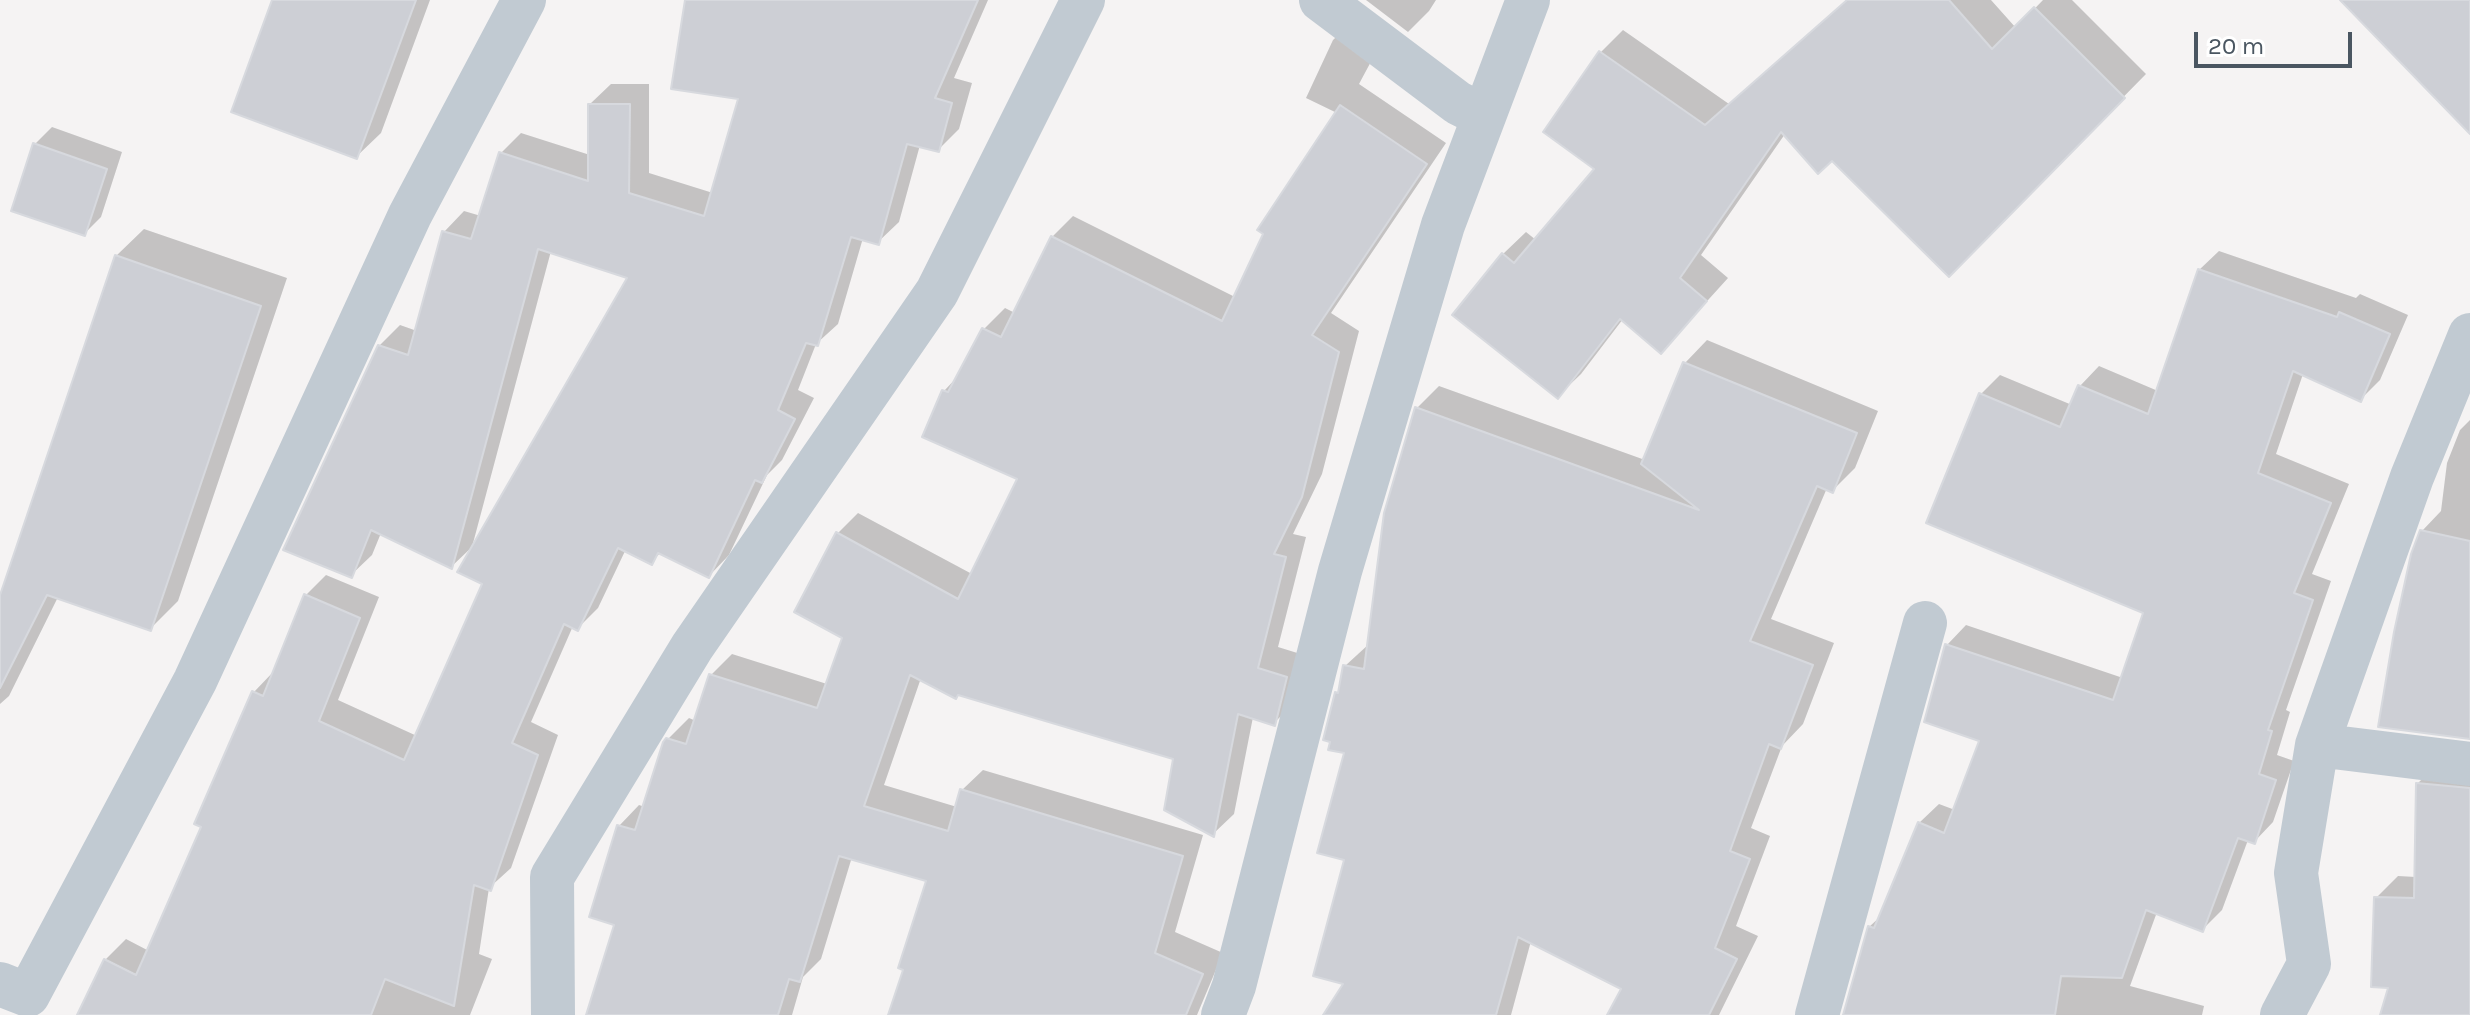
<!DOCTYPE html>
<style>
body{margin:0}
#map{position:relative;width:2470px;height:1015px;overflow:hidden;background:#f5f3f3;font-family:Karla,sans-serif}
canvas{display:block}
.scale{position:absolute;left:2194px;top:32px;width:158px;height:36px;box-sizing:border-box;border:4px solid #4a5661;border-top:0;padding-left:10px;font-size:24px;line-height:28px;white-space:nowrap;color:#4a5661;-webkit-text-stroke:6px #fff;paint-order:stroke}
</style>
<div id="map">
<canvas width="2470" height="1015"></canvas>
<div class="scale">20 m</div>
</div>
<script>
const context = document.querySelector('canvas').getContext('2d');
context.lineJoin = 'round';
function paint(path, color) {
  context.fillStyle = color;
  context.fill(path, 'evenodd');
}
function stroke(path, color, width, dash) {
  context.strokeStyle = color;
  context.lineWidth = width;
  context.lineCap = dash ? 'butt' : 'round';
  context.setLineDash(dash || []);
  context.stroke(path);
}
paint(new Path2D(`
 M274,0H430L381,133L357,156Z
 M687,0H988L954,78L972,83L959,129L938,150L920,145L899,222L878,242L863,238L838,324L816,344L798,390L814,398L782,460L767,475L729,555L709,576L661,552L652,562L626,549L598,608L578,628L573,626L531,722L558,735L511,868L489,888L479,954L492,959L470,1015H79L105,960L126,939L149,951L204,826L254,692L275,670L305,596L326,575L379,597L338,700L417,736L630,277L551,251L472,547L451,567L381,533L372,555L351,575L379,346L400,325L417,331L444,232L464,211L481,216L501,153L521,133L590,155V104L611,84H649V173L713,193L740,97Z
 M1366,0H1436L1429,11L1408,32Z
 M1847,0H1991L2016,28L2043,0H2072L2146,74L1949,274L1832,158L1785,134L1701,255L1728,278L1661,352L1623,319L1581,374L1558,396L1503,254L1526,232L1536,240L1597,169L1546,132L1601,52L1623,30L1729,104Z
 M1354,20L1382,41L1359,84L1446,143L1331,313L1359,331L1322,474L1293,534L1306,537L1278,647L1307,656L1295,702L1274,723L1253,717L1234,814L1213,834L1176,758L921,678L884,785L957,807L962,790L983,770L1203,835L1175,932L1223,953L1197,1015H890L905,969L928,880L852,857L821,959L803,977L792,1015H588L616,924L619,826L639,805L645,807L668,739L689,718L696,721L711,675L732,654L827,684L844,637L837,534L858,513L972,574L1020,478L944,391L960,374L984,329L1005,308L1015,313L1052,237L1073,216L1235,297L1337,113L1306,98L1333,40Z
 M52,127L122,152L101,217L84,234L35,144Z
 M144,229L287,278L178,601L150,629L58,597L9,696L0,704V599L116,256Z
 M2219,251L2356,298L2360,294L2408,315L2380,380L2360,400L2303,374L2276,454L2349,484L2312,574L2331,581L2286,710L2290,712L2277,755L2294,761L2273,822L2254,842L2248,840L2222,910L2202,930L2157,912L2130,986L2204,1006L2202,1015H1846L1869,927L1882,915L1919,823L1939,804L1955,810L1982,740L1926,721L1947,645L1966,625L2123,678L2146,612L1981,394L2000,375L2072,405L2080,386L2099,366L2158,391L2199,270Z
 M1707,340L1878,411L1855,468L1833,490L1827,488L1771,619L1834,643L1803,724L1782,746L1751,828L1770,836L1736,926L1758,936L1719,1015H1609L1624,988L1531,941L1511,1015H1325L1346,983L1347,751L1337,693L1341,688L1345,666L1369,644L1417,408L1439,386L1645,460L1685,363Z
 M2470,420V737L2422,531L2441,511L2447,463L2460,430Z
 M2440,762L2470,766V1015H2382L2391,986L2376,898L2398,876L2416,877L2418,783Z`), '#0003');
const building = new Path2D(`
 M272,0H416L357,159L231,112Z
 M685,0H978L935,98L952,103L939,152L907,144L879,245L851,237L818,346L806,343L778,410L795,419L762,483L755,480L710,576L709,578L658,553L652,565L618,548L578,631L564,624L512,743L538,755L491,891L474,885L454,1006L385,979L371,1015H77L104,959L136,975L201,827L194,824L252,691L263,696L304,594L360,618L319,721L404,760L482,584L457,572L627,278L538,249L452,569L371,530L352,578L283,550L378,345L408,355L442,231L471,239L499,152L588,181V104H630L629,193L704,216L738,99L671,89Z
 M1847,0H1949L1992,49L2034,7L2125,98L1949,277L1832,161L1818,174L1781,132L1680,278L1707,301L1661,354L1620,319L1558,399L1452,315L1502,253L1514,263L1594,169L1543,132L1599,51L1705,125Z
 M2340,0H2470V134Z
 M1340,105L1427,164L1312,335L1339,352L1302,497L1274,554L1286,557L1258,668L1287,677L1275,726L1238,714L1214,837L1164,810L1173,759L958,695L956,699L910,675L864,806L948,831L960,789L1183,856L1155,953L1203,974L1186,1015H888L903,970L898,968L926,881L839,856L800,982L789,979L778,1015H586L614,925L589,917L617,825L635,830L663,742L666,738L686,744L709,674L817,708L842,638L794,612L836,532L958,599L1017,479L922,437L942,390L948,392L982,328L1001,337L1051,236L1222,321L1263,234L1257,230Z
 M33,143L107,169L85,236L11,211Z
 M115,255L261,306L151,631L47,595L0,688V595Z
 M2198,269L2337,317L2339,312L2390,334L2361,402L2293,371L2258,473L2331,503L2294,593L2313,600L2268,730L2272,731L2259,774L2276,780L2255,844L2238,838L2203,932L2146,910L2122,978L2061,976L2055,1015H1843L1868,926L1874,928L1918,822L1944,833L1979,741L1924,722L1945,644L2113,700L2143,613L1926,523L1979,393L2060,427L2078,385L2148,414Z
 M1683,362L1857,433L1833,493L1817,486L1750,641L1813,665L1781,749L1769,744L1730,851L1750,859L1715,948L1737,959L1709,1015H1607L1621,989L1518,937L1496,1015H1323L1343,984L1313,976L1344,860L1317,853L1344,753L1328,750L1330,742L1323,740L1335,692L1338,693L1343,665L1364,669L1384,513L1415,407L1699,510L1641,464Z
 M2420,530L2470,541V739L2378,727L2394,632L2411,554Z
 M2416,783L2470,788V1015H2380L2388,988L2371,987L2374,897L2414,898Z`);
paint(building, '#cdcfd5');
stroke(building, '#d7d9de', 2);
stroke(new Path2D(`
 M1321,0L1458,103L1484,116
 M2317,745L2470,764
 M0,984L28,995L195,681L410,215L524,0
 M553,1015L552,877L692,647L937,292L1083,0
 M1223,1015L1234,986L1340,571L1443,225L1528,0
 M1817,1015L1925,623
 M2282,1015L2309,964L2296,873L2317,745L2412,477L2470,335`), '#c1cad2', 44);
</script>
